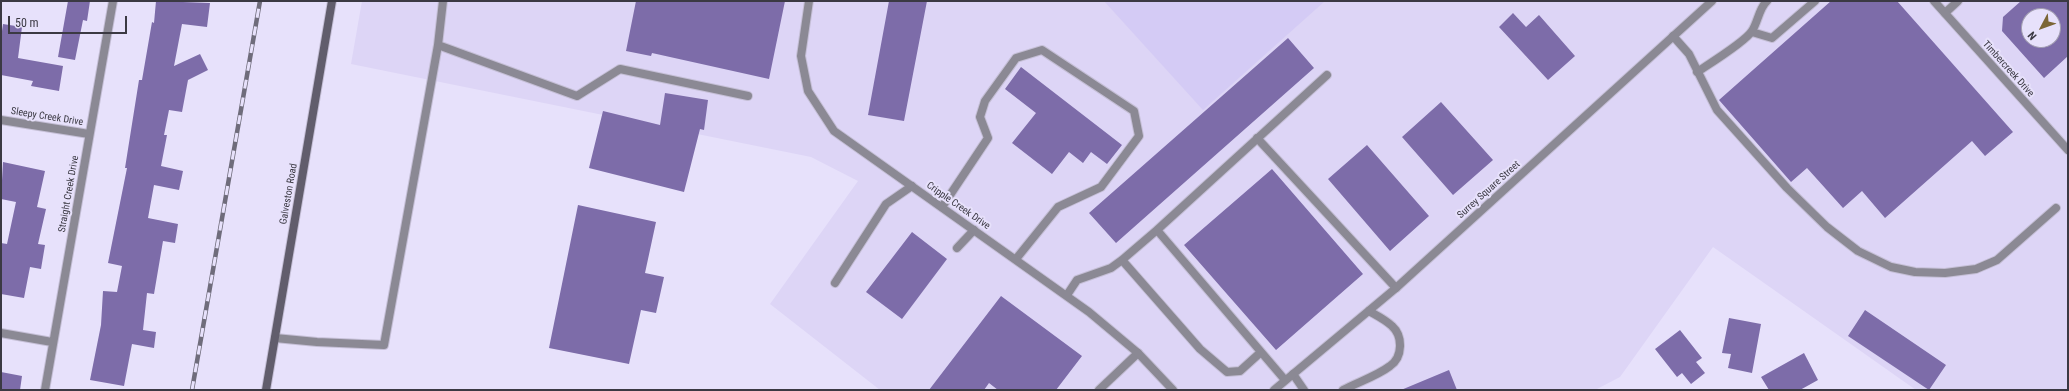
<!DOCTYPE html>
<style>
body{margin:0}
#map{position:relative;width:2069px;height:391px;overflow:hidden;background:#e7e1fb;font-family:"Roboto Condensed",sans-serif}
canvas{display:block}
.frame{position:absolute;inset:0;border:2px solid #3b3943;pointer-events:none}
.north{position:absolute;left:2021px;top:8px;width:40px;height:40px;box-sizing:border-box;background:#e7e1fb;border:1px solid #a29eb1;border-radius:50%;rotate:229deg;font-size:11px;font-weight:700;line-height:16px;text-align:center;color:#3b3943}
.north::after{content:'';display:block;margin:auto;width:14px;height:18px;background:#7c6636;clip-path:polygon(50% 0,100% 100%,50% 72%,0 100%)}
.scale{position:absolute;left:8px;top:16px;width:119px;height:18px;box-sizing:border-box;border:2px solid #3b3943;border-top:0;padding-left:5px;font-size:12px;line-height:14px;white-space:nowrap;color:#3b3943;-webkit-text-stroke:3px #e7e1fb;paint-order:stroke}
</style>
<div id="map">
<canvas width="2069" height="391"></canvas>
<div class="frame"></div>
<div class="north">N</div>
<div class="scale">50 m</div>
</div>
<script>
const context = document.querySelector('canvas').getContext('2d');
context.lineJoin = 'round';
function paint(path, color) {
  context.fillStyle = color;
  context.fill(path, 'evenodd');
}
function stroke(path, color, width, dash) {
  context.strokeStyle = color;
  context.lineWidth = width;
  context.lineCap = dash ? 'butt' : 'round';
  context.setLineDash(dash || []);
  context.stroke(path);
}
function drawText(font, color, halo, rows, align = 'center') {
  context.font = font + ' "Roboto Condensed",sans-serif';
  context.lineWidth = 4;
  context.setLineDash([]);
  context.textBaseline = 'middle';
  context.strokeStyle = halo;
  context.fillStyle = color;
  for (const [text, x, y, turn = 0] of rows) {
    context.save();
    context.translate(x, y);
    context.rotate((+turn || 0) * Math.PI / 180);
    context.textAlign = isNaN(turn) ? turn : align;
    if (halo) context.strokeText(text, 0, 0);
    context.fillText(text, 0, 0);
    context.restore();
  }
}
paint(new Path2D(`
 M362,1H2068V390H1916L1713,247L1620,377L1595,390H880L770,304L858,181L811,157L351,64ZM2029,16H2053V40H2029Z`), '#ddd5f6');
paint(new Path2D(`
 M1104,1H1325L1203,110Z`), '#d4cbf5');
paint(new Path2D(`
 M68,1H90L87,21L83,20L75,60L58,57Z
 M156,1L210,3L207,27L182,24L174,66L200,54L208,70L188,80L182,112L169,110L164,135H167L161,166L183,171L179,190L154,185L148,218L178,224L175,243L163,241L154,294L147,293L143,330L156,332L154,348L132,344L124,386L90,380L101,325L103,291L117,292L122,266L108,263L127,168H125L139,80H142L152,22L154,23Z
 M636,1H785L769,79L652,53L651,56L626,51Z
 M889,1H927L904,121L868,115Z
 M1831,1H1897L2013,132L1985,156L1972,141L1885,218L1862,191L1843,208L1807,168L1791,182L1719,100Z
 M2021,1H2068V56L2044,78L2002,31L2003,17ZM2029,16H2053V40H2029Z
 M1513,13L1526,27L1539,15L1575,56L1548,80L1499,27Z
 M3,24L22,27L18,58L63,66L59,91L31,86L33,81L1,75V38Z
 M1288,38L1314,68L1116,243L1089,213Z
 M1021,67L1122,145L1107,164L1091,152L1083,163L1069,152L1052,174L1012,143L1036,113L1005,89Z
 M665,93L708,100L704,130L700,129L684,192L589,168L603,111L660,125Z
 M1441,102L1493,160L1453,195L1402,137Z
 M1367,145L1429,216L1390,251L1328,179Z
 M3,162L45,171L37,207L46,209L38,244L45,245L41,269L30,267L24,298L1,294V243L7,244L16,202L1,199Z
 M1272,169L1363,274L1276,350L1184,245Z
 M578,205L656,222L645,273L664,277L656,313L641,310L629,364L549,348Z
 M912,232L947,259L902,319L866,292Z
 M1001,296L1082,356L1056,390H998L989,383L984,390H929Z
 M1865,310L1946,365L1929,390L1848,336Z
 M1729,318L1761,324L1752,373L1728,368L1731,354L1722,353Z
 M1680,330L1702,358L1696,362L1705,373L1691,384L1682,373L1677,377L1655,349Z
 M1804,353L1818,380L1800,390H1769L1761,377Z
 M1449,370L1457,390H1401Z
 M1,372L22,376L20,390H1Z`), '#7d6ca9');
const service = new Path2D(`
 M1945,13L1958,1
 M1752,32L1772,38L1815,1
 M1673,36L1689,54L1717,110L1787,188L1827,227L1858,251L1891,267L1915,272L1945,273L1976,269L1997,260L2056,208
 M438,45L577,96L620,69L748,96
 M1697,72C1709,64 1745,42 1752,31C1758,22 1759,8 1767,1
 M1257,138L1396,288
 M942,207L988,138L980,117L985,101L1016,58L1042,50L1134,111L1139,136L1101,187L1058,207L1016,259
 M957,248L974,230
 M1122,260L1200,349L1227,372L1240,371L1261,352
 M835,283L886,204L912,186
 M1067,295L1077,280L1111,268L1122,260L1157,230
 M275,338L317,342L384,345L438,45L443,1
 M1293,374L1304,390
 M1285,380L1157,230L1327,75
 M1099,390L1138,353
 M1343,390C1358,382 1377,376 1390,366C1403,357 1403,336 1392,326C1386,320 1376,315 1369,311`);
const minor = new Path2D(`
 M809,1L801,56L808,91L834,131L1089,312L1138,353L1173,390
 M1934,1L2068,150
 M1,120L89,134
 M1,333L52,342
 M45,390L113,1
 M1274,390L1396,288L1712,1`);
const secondary = new Path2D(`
 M266,390L332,1`);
stroke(service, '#c5bfd6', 10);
stroke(minor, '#c5bfd6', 10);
stroke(secondary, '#c5bfd6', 10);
stroke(service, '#8b8994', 8);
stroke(minor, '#8b8994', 8);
stroke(secondary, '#615d6c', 8);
const rail = new Path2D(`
 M192,390L260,1`);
stroke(rail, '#6f6c7b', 4.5);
stroke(rail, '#e7e1fb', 3, [9]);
drawText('10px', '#3b3943', '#e7e1fb', [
 ["Timbercreek Drive",2008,69,48],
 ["Sleepy Creek Drive",47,117,9],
 ["Surrey Square Street",1489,190,-42],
 ["Straight Creek Drive",69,194,-80],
 ["Galveston Road",289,194,-80],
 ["Cripple Creek Drive",958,206,35]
]);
</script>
